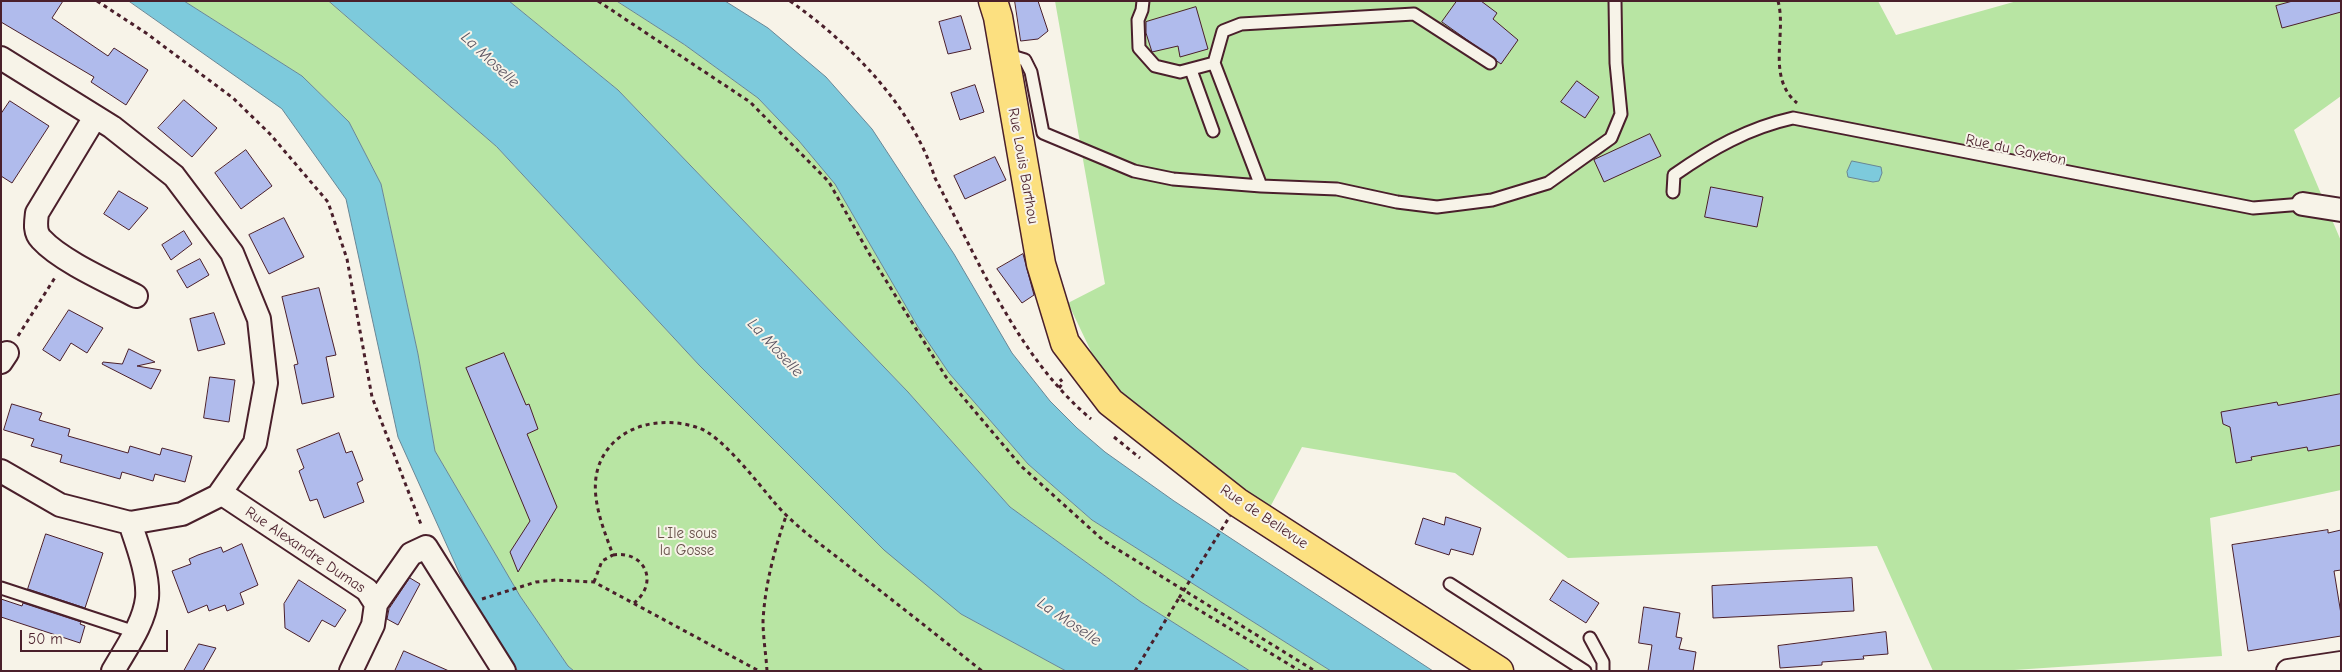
<!DOCTYPE html>
<style>
body{margin:0}
#map{position:relative;width:2342px;height:672px;overflow:hidden;background:#f7f3e8;font-family:"Comic Neue",sans-serif}
canvas{display:block}
.frame{position:absolute;inset:0;border:2px solid #4a1f2b;pointer-events:none}
.scale{position:absolute;left:20px;top:630px;width:148px;height:22px;box-sizing:border-box;border:2px solid #4a1f2b;border-top:0;padding-left:6px;font-size:15px;line-height:18px;white-space:nowrap;color:#4a1f2b;-webkit-text-stroke:4px #f7f3e8;paint-order:stroke}
</style>
<div id="map">
<canvas width="2342" height="672"></canvas>
<div class="frame"></div>
<div class="scale">50 m</div>
</div>
<script>
const context = document.querySelector('canvas').getContext('2d');
context.lineJoin = 'round';
function paint(path, color) {
  context.fillStyle = color;
  context.fill(path, 'evenodd');
}
function stroke(path, color, width, dash) {
  context.strokeStyle = color;
  context.lineWidth = width;
  context.lineCap = dash ? 'butt' : 'round';
  context.setLineDash(dash || []);
  context.stroke(path);
}
function drawText(font, color, halo, rows, align = 'center') {
  context.font = font + ' "Comic Neue",sans-serif';
  context.lineWidth = 4;
  context.setLineDash([]);
  context.textBaseline = 'middle';
  context.strokeStyle = halo;
  context.fillStyle = color;
  for (const [text, x, y, turn = 0] of rows) {
    context.save();
    context.translate(x, y);
    context.rotate((+turn || 0) * Math.PI / 180);
    context.textAlign = isNaN(turn) ? turn : align;
    if (halo) context.strokeText(text, 0, 0);
    context.fillText(text, 0, 0);
    context.restore();
  }
}
paint(new Path2D(`
 M184,1H329L497,147L699,365L961,614L1066,671H574L568,666L520,596L435,451L418,354L381,184L349,122L302,76Z
 M509,1H617L685,45L758,98L799,141L835,184L918,327L949,373L1028,464L1092,520L1331,671H1250L1141,602L1010,507L908,392L618,90Z
 M1055,1H1878L1896,35L2017,1H2341V96L2294,130L2341,241V490L2210,518L2222,656L1999,671H1933L1877,546L1568,558L1455,473L1302,447L1268,511L1147,418L1099,368L1068,303L1105,284Z`), '#b8e5a3');
const water = new Path2D(`
 M129,1H184L302,76L349,122L381,184L418,354L435,451L520,596L568,666L574,671H518L481,621L398,437L346,199L282,109Z
 M329,1H509L618,90L908,392L1010,507L1141,602L1250,671H1066L961,614L884,550L699,365L497,147Z
 M617,1H725L768,28L826,77L872,129L954,254L1012,353L1050,401L1077,428L1105,452L1174,501L1433,671H1331L1092,520L1028,464L949,373L918,327L835,184L799,141L758,98L685,45Z
 M1852,161L1881,167L1882,173L1879,181L1873,182L1848,177L1847,172Z`);
paint(water, '#7dcadc');
stroke(water, '#698695', 1);
const building = new Path2D(`
 M1,1H63L52,18L108,56L114,48L148,70L126,105L91,82L94,77L1,22Z
 M1015,1H1038L1048,31L1038,39L1021,41Z
 M1457,1H1481L1497,13L1493,19L1518,40L1501,64L1442,22Z
 M2293,1H2341V12L2282,28L2276,6Z
 M1196,7L1208,49L1180,57L1178,46L1152,52L1146,33V22Z
 M961,16L971,49L948,54L939,22Z
 M1577,81L1599,97L1585,118L1561,102Z
 M975,85L984,112L960,120L951,93Z
 M184,100L217,128L192,157L158,128Z
 M10,101L49,126L12,183L1,176V114Z
 M1650,134L1661,156L1604,182L1594,160Z
 M246,150L272,186L241,209L215,173Z
 M995,157L1006,180L965,199L954,176Z
 M1711,187L1763,197L1757,227L1705,217Z
 M119,191L148,208L129,230L104,214Z
 M284,218L304,257L269,274L249,235Z
 M184,231L192,244L171,260L162,245Z
 M1023,254L1034,295L1022,303L997,269Z
 M200,259L209,275L187,288L177,271Z
 M319,288L336,355L326,357L334,397L302,404L294,365L298,364L282,297Z
 M69,310L103,328L87,353L71,343L60,361L43,350Z
 M214,313L225,344L198,351L190,319Z
 M129,349L155,362L137,366L161,370L151,389L102,364L103,362L122,364Z
 M504,353L526,405L529,404L538,429L527,434L557,507L518,572L510,552L530,521L466,368Z
 M210,377L235,380L229,422L204,418Z
 M2341,394V445L2308,451L2307,447L2251,457L2252,460L2236,463L2230,427L2223,424L2221,412L2277,402L2278,405Z
 M12,404L42,413L39,420L70,429L68,436L128,453L130,446L160,455L162,448L192,456L185,482L155,474L153,481L122,472L120,479L60,462L62,455L31,446L34,439L4,430Z
 M339,433L346,453L352,451L363,480L357,483L364,502L324,518L317,499L310,501L299,471L304,468L297,450Z
 M1446,517L1481,528L1473,555L1451,549L1449,555L1415,544L1423,518L1444,525Z
 M2328,530V533L2341,530V570L2334,571L2341,614V636L2248,651L2232,545Z
 M46,534L103,553L85,608L28,589Z
 M242,544L258,585L240,593L244,604L227,611L225,605L209,611L207,605L188,613L172,571L191,564L189,559L198,555L221,547L223,552Z
 M410,578L420,584L398,625L387,619L389,609Z
 M1852,578L1854,611L1713,618L1712,586Z
 M299,580L346,610L335,627L322,620L309,642L285,628L284,604Z
 M1563,580L1599,603L1586,623L1550,600Z
 M1,599L22,606L23,603L81,622L80,624L85,626L80,643L1,617Z
 M1644,607L1680,613L1676,637L1682,638L1679,649L1696,652L1693,671H1648L1652,645L1639,643Z
 M1886,632L1888,654L1863,656L1864,659L1822,662V665L1780,668L1778,646Z
 M199,644L216,648L203,671H184Z
 M404,651L449,671H395Z`);
paint(building, '#b0bbec');
stroke(building, '#4a1f2b', 1);
const service = new Path2D(`
 M1143,1L1142,10L1138,20L1139,48L1155,66L1180,72L1214,63L1261,186L1337,189L1397,202L1437,207L1492,200L1548,183L1611,138L1621,114L1616,63L1615,1
 M1005,54L1025,60L1031,72L1043,133L1134,171L1173,179L1261,186
 M1214,63L1223,31L1241,24L1414,14L1490,63
 M1191,70L1213,131
 M1673,192L1674,175C1711,149 1748,128 1793,118L2253,208L2303,204
 M1450,584L1585,671
 M1,588L135,632
 M1590,638L1603,662V671`);
const minor = new Path2D(`
 M1,58L112,127L174,176L232,253L259,319L266,383L255,443L218,496L182,514L130,523L60,505L1,471
 M95,117L37,213C36,222 34,232 41,239C61,261 109,282 136,296
 M2303,204L2341,210
 M1,362L7,353
 M221,493L367,590L376,604L373,625L351,671
 M376,604L411,554L426,547L504,671
 M113,671C126,648 144,624 147,598C149,575 137,544 130,523
 M2288,671L2341,663`);
const primary = new Path2D(`
 M993,1L998,17L1041,264L1065,343L1110,402L1237,502L1499,671`);
stroke(service, '#4a1f2b', 15);
stroke(minor, '#4a1f2b', 26);
stroke(primary, '#4a1f2b', 31);
stroke(new Path2D(`
 M97,1L146,33L233,98L270,134L328,202L347,259L372,397L422,527
 M598,1L750,102L829,182L867,250L946,377L1021,466L1104,541L1315,671
 M790,1C851,44 912,106 935,178C978,260 1019,359 1091,419
 M1778,1C1787,34 1766,77 1797,103
 M18,336L56,276
 M1059,388L1063,383L1060,379
 M1114,437L1140,458
 M613,555C644,550 660,582 634,603
 M594,582L602,561L613,555C599,517 581,475 614,442C636,421 670,418 699,428C722,436 757,482 774,502C796,528 825,547 851,568C895,602 938,636 982,671
 M482,599L536,582L556,580L594,582L759,671
 M767,671C766,654 763,637 763,621C765,585 774,551 786,516
 M1135,671L1179,598L1300,671`), '#4a1f2b', 3, [4, 4]);
stroke(service, '#f7f3e8', 11);
stroke(minor, '#f7f3e8', 22);
stroke(primary, '#fce080', 28);
stroke(new Path2D(`
 M1179,598L1230,516`), '#4a1f2b', 3, [4, 4]);
drawText('15px', '#4a1f2b', '#f7f3e8', [
 ["Rue du Gayeton",2016,150,12],
 ["Rue Louis Barthou",1023,166,80],
 ["Rue de Bellevue",1264,517,34],
 ["Rue Alexandre Dumas",305,550,34]
]);
drawText('15px', '#665049', '#f7f3e8', [
 ["L'Ile sous",687,534],
 ["la Gosse",687,551]
]);
drawText('italic 16px', '#595260', '#f7f3e8', [
 ["La Moselle",490,60,43],
 ["La Moselle",775,348,47],
 ["La Moselle",1069,622,34]
]);
</script>
